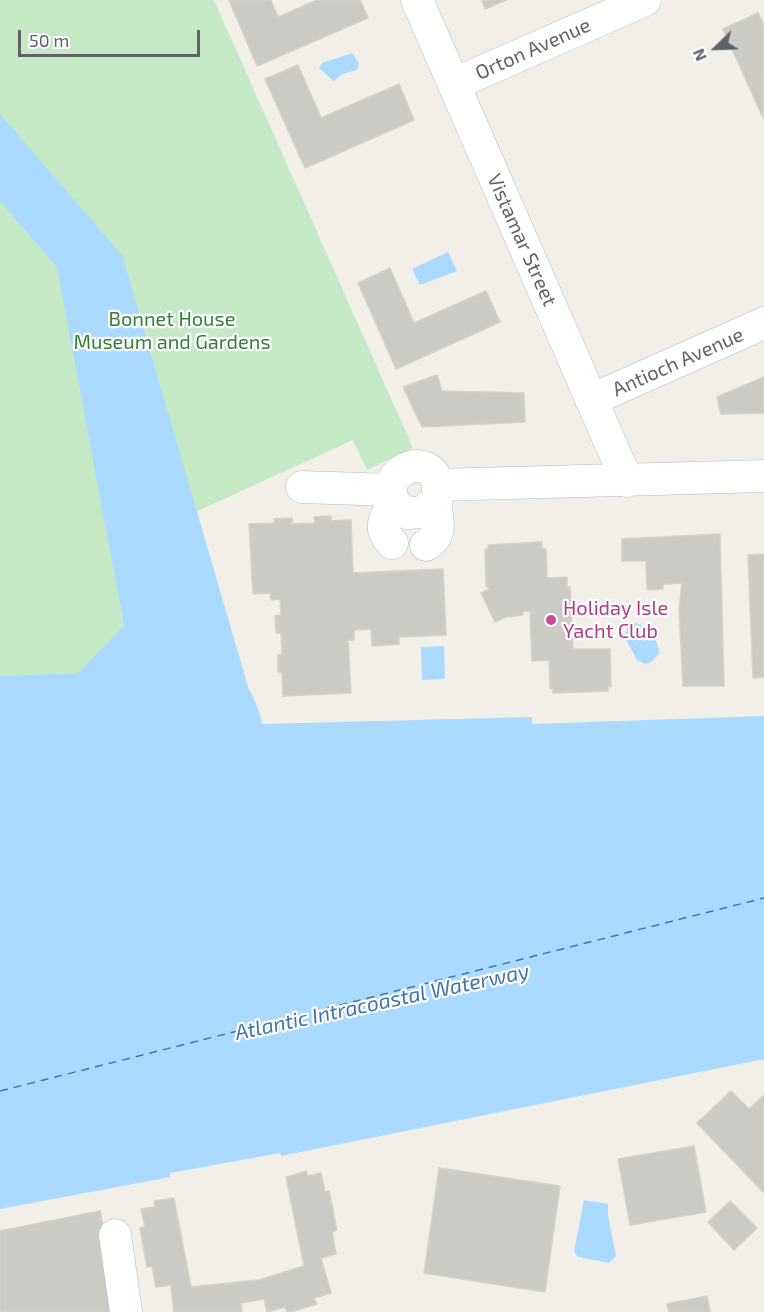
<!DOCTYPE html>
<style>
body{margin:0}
#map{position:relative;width:764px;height:1312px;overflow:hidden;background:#f1efe8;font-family:"Exo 2",sans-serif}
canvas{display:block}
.north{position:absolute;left:686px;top:18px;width:60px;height:60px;-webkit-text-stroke:4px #fff;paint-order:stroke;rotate:247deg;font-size:16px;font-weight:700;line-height:24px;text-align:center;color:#5f6368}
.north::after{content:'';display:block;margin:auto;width:21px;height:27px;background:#5f6368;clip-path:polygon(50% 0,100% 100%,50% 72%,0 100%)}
.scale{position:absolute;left:18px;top:30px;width:182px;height:27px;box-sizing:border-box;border:3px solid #5f6368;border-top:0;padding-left:8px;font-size:18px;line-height:21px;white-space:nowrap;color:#5f6368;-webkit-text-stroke:4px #fff;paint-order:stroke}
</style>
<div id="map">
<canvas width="764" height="1312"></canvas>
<div class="north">N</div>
<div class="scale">50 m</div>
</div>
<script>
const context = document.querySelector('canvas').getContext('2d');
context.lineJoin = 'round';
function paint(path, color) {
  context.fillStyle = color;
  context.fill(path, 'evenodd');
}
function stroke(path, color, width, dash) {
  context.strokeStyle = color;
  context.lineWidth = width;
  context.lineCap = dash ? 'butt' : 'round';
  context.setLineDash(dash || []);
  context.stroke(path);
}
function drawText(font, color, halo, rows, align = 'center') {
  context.font = font + ' "Exo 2",sans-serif';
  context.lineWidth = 4.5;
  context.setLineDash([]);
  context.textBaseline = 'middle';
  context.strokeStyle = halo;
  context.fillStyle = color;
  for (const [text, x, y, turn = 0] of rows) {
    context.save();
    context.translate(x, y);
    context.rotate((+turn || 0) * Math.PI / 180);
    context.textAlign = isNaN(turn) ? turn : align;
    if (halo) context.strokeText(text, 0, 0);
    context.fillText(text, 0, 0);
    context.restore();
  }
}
paint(new Path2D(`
 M0,0H214L413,448L367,470L353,440L110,551L124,627L78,673L0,676Z`), '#c5e8c5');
paint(new Path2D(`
 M352,53L359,63L357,70L342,74L334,81L319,68L322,63Z
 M0,114L122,255L249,690L251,692C255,703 261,712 262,724L532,717V724L764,716V1059L281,1156L280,1153L170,1173V1177L0,1209V676L78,673L124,626L57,267L0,201Z
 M448,252L457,271L420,285L412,269Z
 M635,623C649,626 659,640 659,654L650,663L644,664L636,659C633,649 626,644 625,634L627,631V627Z
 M444,646L445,679L422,680L421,647Z
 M584,1200L608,1204V1215L616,1256L609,1263L578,1257L574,1252Z`), '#aadaff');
stroke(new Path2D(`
 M0,1091L764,898`), '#4174aa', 1.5, [8, 6]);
const building = new Path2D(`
 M229,0H271L278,17L317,0H360L368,18L257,66Z
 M482,0H506L485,9Z
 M758,13L764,26L763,118L723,29Z
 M298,65L321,118L399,84L414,120L305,168L265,79Z
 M390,268L414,323L486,291L500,322L396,369L358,283Z
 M437,375L442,391L524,393L525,422L422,427L403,387Z
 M764,377V413L721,414L717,397Z
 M331,516V521L351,520L353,573L443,569L446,635L399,637V644L372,646L371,629L354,630V640H348L351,693L283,696L282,672H278V655H282L281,633H276L275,616L281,615L280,599L271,600L270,593L253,594L249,524L274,523V519L292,518V524L315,523L314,517Z
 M720,534L724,686H683L679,609L682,583L663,584V589L647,590L646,561H622V539Z
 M542,542V549H546L547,578L567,577V587H570L573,649H610L611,687L608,686V691L553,693V689L550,688L549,660L532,661L530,611H523V615L506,617L495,622L481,593L490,589L486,586L485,549H488V545Z
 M764,554V677L753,678L748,555Z
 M731,1091L749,1109L764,1095V1193L697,1123Z
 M694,1146L706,1212L630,1225L618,1159Z
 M439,1168L560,1186L545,1292L424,1273Z
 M306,1171L308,1176L321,1173L325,1192L329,1191L337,1230L332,1232L336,1254L321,1258L331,1293L314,1298L317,1304L291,1312H287L285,1307L267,1312L264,1299L241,1303L242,1312H174L171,1285L156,1287L152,1266L147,1267L140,1228L145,1227L141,1209L155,1207L154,1201L174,1198L191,1287L259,1280L304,1266L286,1177Z
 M730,1201L757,1228L734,1250L708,1222Z
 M100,1211L120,1312H0V1231Z
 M707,1296L710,1312H669L667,1304Z`);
paint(building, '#cccac5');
stroke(building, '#d6d1c6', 1.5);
const minor = new Path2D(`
 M417,0L627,481
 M454,84L645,0
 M591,400L764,323
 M438,485L764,476
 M302,487L391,490
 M392,543C377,527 385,520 394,502
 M426,545C442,535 438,525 436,508C436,500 439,493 438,485C429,441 359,484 407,513L423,512L436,501
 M115,1235L126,1312`);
stroke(minor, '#b5b8bc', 33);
stroke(minor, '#fff', 32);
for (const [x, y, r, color] of [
 [551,620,6,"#d1479c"]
]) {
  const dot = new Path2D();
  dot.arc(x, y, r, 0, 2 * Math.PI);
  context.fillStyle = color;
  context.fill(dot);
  stroke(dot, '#fff', 2);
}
drawText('20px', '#5f6368', '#fff', [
 ["Orton Avenue",533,49,-24],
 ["Vistamar Street",522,240,66],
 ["Antioch Avenue",678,362,-24]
]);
drawText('20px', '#348238', '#fff', [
 ["Bonnet House",172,319],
 ["Museum and Gardens",172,342]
]);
drawText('20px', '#b23c85', '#fff', [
 ["Holiday Isle",563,608],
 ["Yacht Club",563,631]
], 'left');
drawText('italic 21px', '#4174aa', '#fff', [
 ["Atlantic Intracoastal Waterway",382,1002,-12]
]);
</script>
